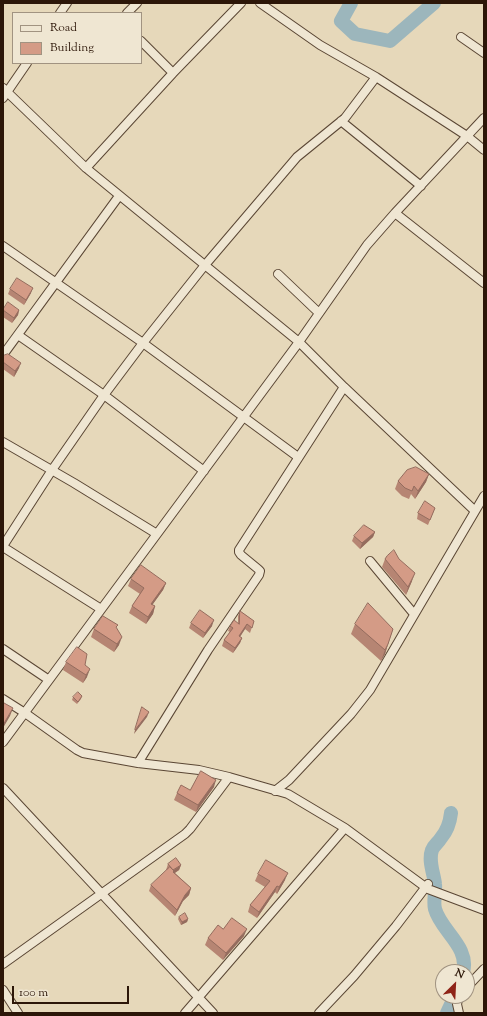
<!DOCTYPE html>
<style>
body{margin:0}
#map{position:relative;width:487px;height:1016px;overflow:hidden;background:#e6d8ba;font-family:"Sorts Mill Goudy",serif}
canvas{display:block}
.frame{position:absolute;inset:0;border:4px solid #2c1608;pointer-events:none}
.legend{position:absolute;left:12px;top:12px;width:130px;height:52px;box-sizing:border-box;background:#efe6d2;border:1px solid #a19381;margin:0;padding:5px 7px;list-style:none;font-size:12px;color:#2c1608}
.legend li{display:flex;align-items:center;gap:8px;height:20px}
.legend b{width:20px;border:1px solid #a19381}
.north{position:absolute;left:435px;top:964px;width:40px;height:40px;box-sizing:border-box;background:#efe6d2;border:1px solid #a19381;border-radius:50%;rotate:24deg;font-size:11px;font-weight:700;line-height:16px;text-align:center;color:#2c1608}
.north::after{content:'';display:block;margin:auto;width:14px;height:18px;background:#8f2418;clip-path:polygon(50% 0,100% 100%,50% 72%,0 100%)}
.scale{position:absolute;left:12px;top:986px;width:117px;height:18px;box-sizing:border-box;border:2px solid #2c1608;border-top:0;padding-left:5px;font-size:12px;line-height:14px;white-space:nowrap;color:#2c1608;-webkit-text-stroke:3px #efe6d2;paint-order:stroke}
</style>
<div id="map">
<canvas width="487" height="1016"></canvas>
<div class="frame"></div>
<ul class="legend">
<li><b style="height:5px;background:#efe6d2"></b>Road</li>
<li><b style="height:11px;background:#d49b86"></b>Building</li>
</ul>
<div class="north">N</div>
<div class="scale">100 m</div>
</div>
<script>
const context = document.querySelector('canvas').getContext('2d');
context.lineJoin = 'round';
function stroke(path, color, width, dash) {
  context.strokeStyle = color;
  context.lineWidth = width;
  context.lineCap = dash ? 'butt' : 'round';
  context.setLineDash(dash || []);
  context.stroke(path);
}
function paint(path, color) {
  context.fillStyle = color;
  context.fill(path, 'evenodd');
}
stroke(new Path2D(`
 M351,3L341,21L355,34L390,41L434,3
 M451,813C450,822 447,831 441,838C438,843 434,845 432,850C428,861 434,874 435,884C436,892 433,901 435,909C441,931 470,947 463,972
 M447,1013L455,996`), '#9cb6bc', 14);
const minor = new Path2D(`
 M260,3L320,45L376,77L467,136L484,150
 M60,13L67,3
 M127,13L137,3
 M461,37L484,53
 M141,41L173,73
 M3,88L86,168L299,342L344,387L475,511
 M3,98L27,63
 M341,121L421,186
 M86,168L173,73L241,3
 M395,213L484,283
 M3,246L143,343L298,457
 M278,274L319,313
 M18,335L104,395L204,471
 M3,355L119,196
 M3,442L74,483L157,534
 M3,546L52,470L104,395L143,343L205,265L297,157L345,118L376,77
 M3,547L101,609
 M370,561L414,614
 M3,649L49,680
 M3,699L25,713L77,750L83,753L138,763L199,770L229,777L288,794L345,828L428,889L484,910
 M3,742L299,342L367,245L395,213L484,118
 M138,763L208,650L259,575L260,571L258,569L241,555L239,552V550L344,387
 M3,788L213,1013
 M275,791L289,780L351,714L370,690L484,496
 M3,964L185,834L190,829L229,777
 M467,987L484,969
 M3,990L18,1013
 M185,1013L345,828
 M319,1013L354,976L396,926L428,884
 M459,1013L457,1004L459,996`);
stroke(minor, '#5a4634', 10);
stroke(minor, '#efe6d2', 8);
paint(new Path2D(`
 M10,289L31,293L24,305L8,294Z
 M3,310H19L18,315L12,323L3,317Z
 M3,356L19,368L14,377L3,369Z
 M429,474L426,482L415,499L411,494L409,499L402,496L395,489L398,481Z
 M435,508L428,525L417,519L418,513Z
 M375,532L373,537L360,549L352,541L354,536Z
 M385,559H399L412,581L406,595L382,567Z
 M131,579L166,583L163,590L152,605L155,606L153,614L146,624L129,613L132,606L140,594L128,586Z
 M240,611L254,621L250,633L245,629L240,637L242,638L240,643L233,653L222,646L224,640L230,632L228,631L230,626L238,623V616Z
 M191,623L212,626L203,638L189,628Z
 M355,624L393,629L385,654L381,661L351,634Z
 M116,628L119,645L114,652L91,637L94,629Z
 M66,662L85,665L87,677L83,683L63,670Z
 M82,696L81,699L77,704L72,700L73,697Z
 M214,787L196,812L174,800L177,793Z
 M168,864L181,865L179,870L175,873L191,888L189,895L183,901L175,916L149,891L151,885L167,870H166Z
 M258,874L285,880L277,894L275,892L257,918L248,912L250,905L265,887L255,881Z
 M179,917L188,919L187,922L181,925L178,919Z
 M223,929L244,936L223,960L205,945L208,938Z`), '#b68573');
paint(new Path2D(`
 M33,288L31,293L24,305L26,300Z
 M19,310L18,315L12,323L14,318Z
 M21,363L19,368L14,377L15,371Z
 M429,474L426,482L415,499L418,491Z
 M375,532L373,537L360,549L362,543Z
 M415,573L412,581L406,595L408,587Z
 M166,583L163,590L148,611L151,604Z
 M155,606L153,614L146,624L148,617Z
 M214,620L212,626L203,638L205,633Z
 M247,624L245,629L237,641L239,636Z
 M122,637L119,645L114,652L117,644Z
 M242,638L240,643L233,653L235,648Z
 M388,644L385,654L381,661L385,650Z
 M90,669L87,677L83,683L86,675Z
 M13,708L10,716L3,728V725Z
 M149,712L147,717L134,734L135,730Z
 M216,780L214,787L196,812L198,805Z
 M181,865L179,870L173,874V871Z
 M288,873L285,880L277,894L279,887Z
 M277,886L275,892L257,918L259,912Z
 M191,888L189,895L183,901L175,916L177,910L185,895Z
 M188,919L187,922L181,925L182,922Z
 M247,929L244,936L223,960L226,953Z`), '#946c5e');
const building = new Path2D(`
 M17,278L33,288L26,300L10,289Z
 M8,302L19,310L14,318L3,310Z
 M8,354L21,363L15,371L3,362V356Z
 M416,467L429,474L418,491L414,486L412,491L405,488L398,481L407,470Z
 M425,501L435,508L430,520L418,513Z
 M364,525L375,532L362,543L354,536Z
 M394,550L399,559L415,573L408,587L385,559L387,556Z
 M141,565L166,583L151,604L155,606L148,617L132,606L144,588L131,579Z
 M368,603L393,629L388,644L385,650L355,624Z
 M200,610L214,620L205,633L191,623Z
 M240,611L254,621L252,628L247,624L239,636L242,638L235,648L224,640L233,628L230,626L234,620L239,624Z
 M103,616L118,625L116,627L122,637L117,644L94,629Z
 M77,647L87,654L85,665L90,669L86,675L66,662Z
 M78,692L82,696L78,702L73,697Z
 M4,703L13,708L3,725V705Z
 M142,707L149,712L135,730V729Z
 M201,771L216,780L198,805L177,793L181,785L190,790Z
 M176,858L181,865L173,870L168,864Z
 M266,860L288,873L279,887L277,886L259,912L250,905L270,881L258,874Z
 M170,867L174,871L173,872L191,888L185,895L177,910L151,885Z
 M185,913L188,919L182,922L179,917Z
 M232,918L247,929L226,953L208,938L218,925L223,929Z`);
paint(building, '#d49b86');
stroke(building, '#946c5e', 1);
</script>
